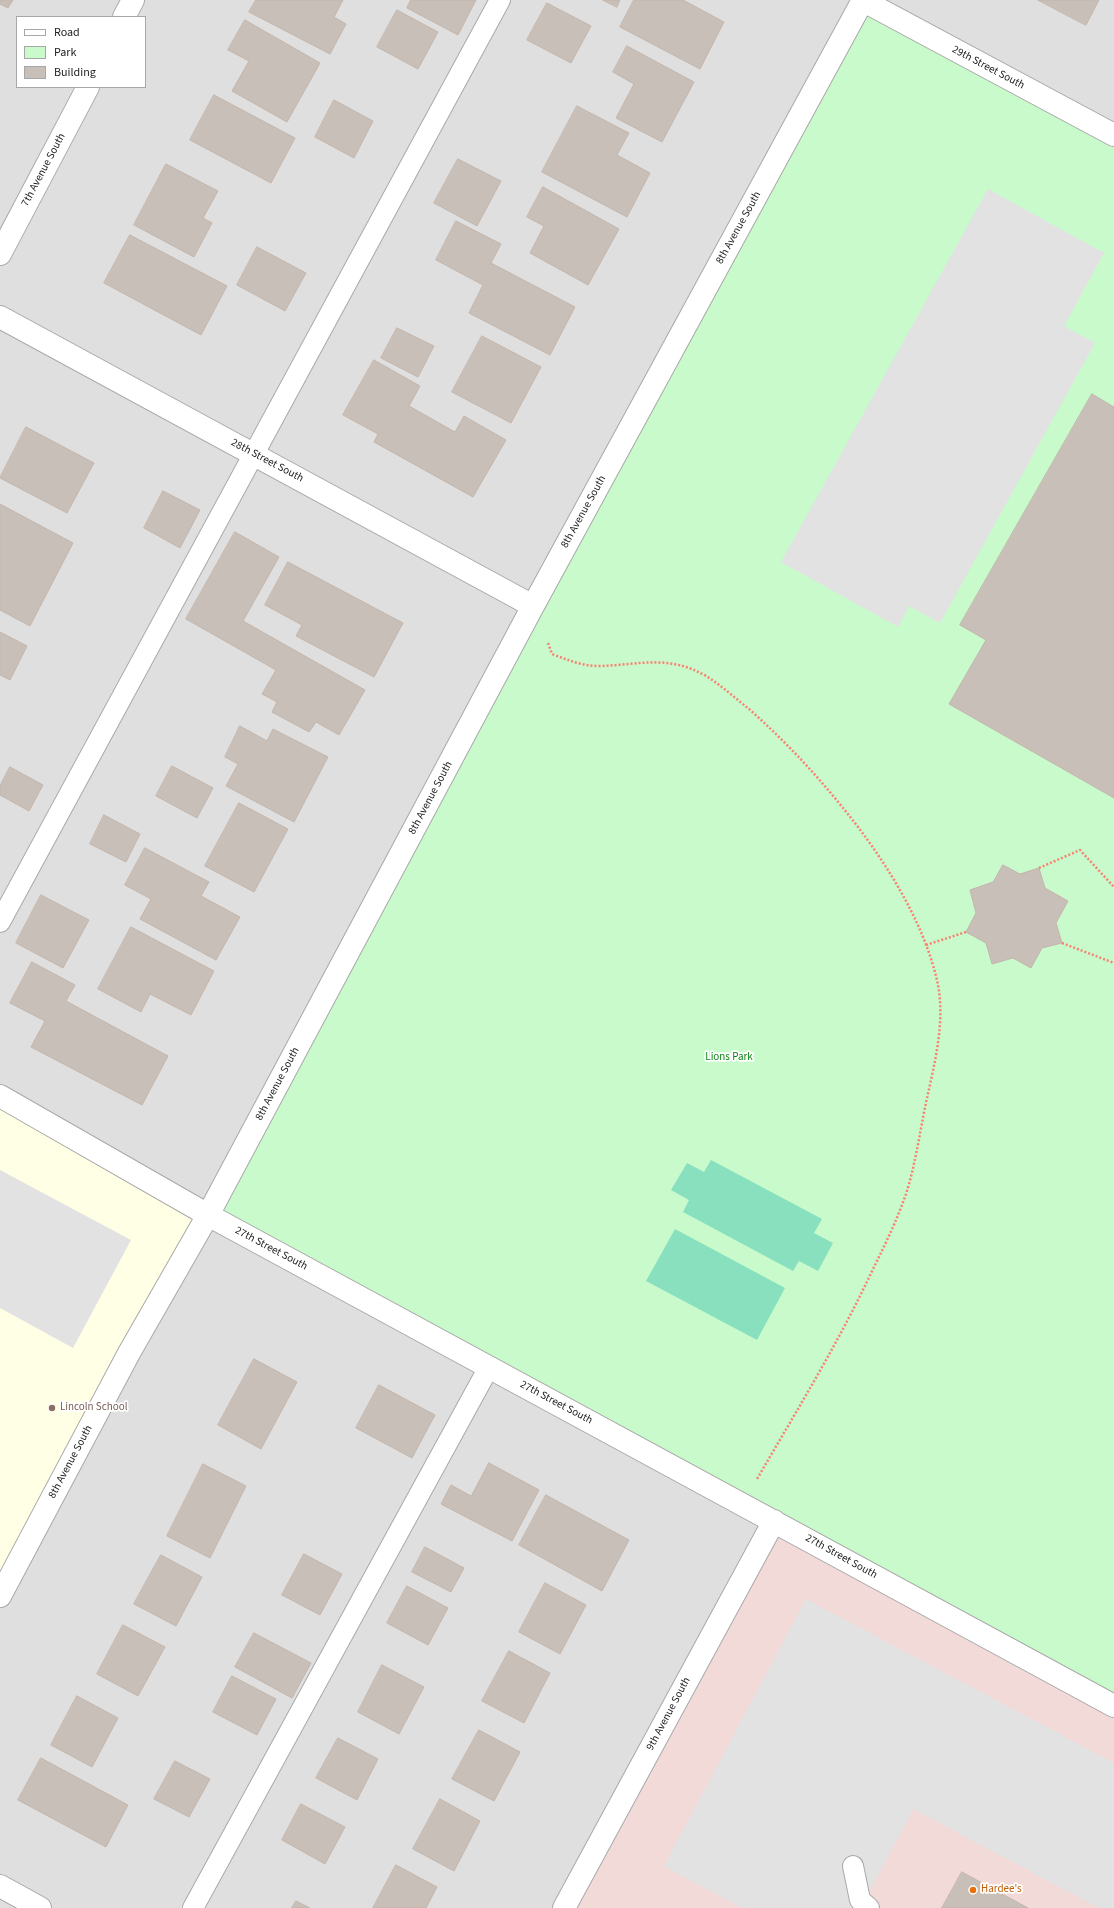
<!DOCTYPE html>
<style>
body{margin:0}
#map{position:relative;width:1114px;height:1908px;overflow:hidden;background:#f2efe9;font-family:"Source Sans 3",sans-serif}
canvas{display:block}
.legend{position:absolute;left:16px;top:16px;width:130px;height:72px;box-sizing:border-box;background:#fff;border:1px solid #a7a7a7;margin:0;padding:5px 7px;list-style:none;font-size:12px;color:#222}
.legend li{display:flex;align-items:center;gap:8px;height:20px}
.legend b{width:20px;border:1px solid #a7a7a7}
</style>
<div id="map">
<canvas width="1114" height="1908"></canvas>
<ul class="legend">
<li><b style="height:5px;background:#fff"></b>Road</li>
<li><b style="height:11px;background:#c8facc"></b>Park</li>
<li><b style="height:11px;background:#c7bfb8"></b>Building</li>
</ul>
</div>
<script>
const context = document.querySelector('canvas').getContext('2d');
context.lineJoin = 'round';
function paint(path, color) {
  context.fillStyle = color;
  context.fill(path, 'evenodd');
}
function stroke(path, color, width, dash) {
  context.strokeStyle = color;
  context.lineWidth = width;
  context.lineCap = dash ? 'butt' : 'round';
  context.setLineDash(dash || []);
  context.stroke(path);
}
function drawText(font, color, halo, rows, align = 'center') {
  context.font = font + ' "Source Sans 3",sans-serif';
  context.lineWidth = 3.5;
  context.setLineDash([]);
  context.textBaseline = 'middle';
  context.strokeStyle = halo;
  context.fillStyle = color;
  for (const [text, x, y, turn = 0] of rows) {
    context.save();
    context.translate(x, y);
    context.rotate((+turn || 0) * Math.PI / 180);
    context.textAlign = isNaN(turn) ? turn : align;
    if (halo) context.strokeText(text, 0, 0);
    context.fillText(text, 0, 0);
    context.restore();
  }
}
paint(new Path2D(`
 M0,0H1114V135L774,1521L565,1908H0ZM17,17H145V87H17Z`), '#e0dfdf');
paint(new Path2D(`
 M774,1521L1114,1706V1908H564Z`), '#f2dad9');
paint(new Path2D(`
 M0,1102L208,1215L0,1600Z`), '#ffffe5');
paint(new Path2D(`
 M862,0L1114,136V1706L208,1215Z`), '#c8facc');
paint(new Path2D(`
 M711,1160L822,1219L814,1233L833,1243L818,1271L799,1261L793,1271L683,1212L689,1200L671,1190L687,1163L704,1172Z
 M675,1229L785,1288L757,1340L646,1281Z`), '#88e0be');
paint(new Path2D(`
 M988,189L1104,253L1064,326L1095,343L940,623L909,606L898,627L781,562Z
 M0,1170L131,1240L73,1348L0,1308Z
 M806,1599L1114,1763V1908H1099L913,1809L861,1908H742L664,1866Z`), '#e2e2e2');
const building = new Path2D(`
 M0,0H13L8,8L0,4Z
 M256,0H343L334,17L346,24L330,54L249,12Z
 M411,0H476L458,35L407,8Z
 M603,0H620L617,7Z
 M634,0H683L724,22L700,69L620,27Z
 M1038,0H1099L1086,25Z
 M547,3L591,26L571,63L527,40Z
 M397,10L438,32L418,69L377,47Z
 M245,20L320,63L287,122L232,91L249,61L228,50Z
 M627,46L694,82L662,142L616,118L634,84L613,72Z
 M214,95L295,138L271,183L190,140Z
 M334,100L373,121L354,158L315,137Z
 M577,106L629,133L617,155L650,173L627,217L542,172Z
 M458,159L501,181L477,226L434,203Z
 M166,164L218,191L203,218L212,223L194,257L134,225Z
 M543,187L619,229L588,285L530,253L544,226L527,217Z
 M456,221L501,244L491,263L575,307L550,355L469,313L483,285L436,260Z
 M130,235L227,286L201,335L104,283Z
 M257,247L306,273L285,311L237,285Z
 M397,328L434,346L418,377L381,358Z
 M482,336L541,367L511,423L452,392Z
 M374,360L420,386L409,406L455,432L464,416L506,440L473,497L374,442L378,434L343,415Z
 M1092,394L1114,407V798L949,704L986,640L960,625Z
 M26,427L94,463L67,513L0,478Z
 M163,491L200,510L180,548L144,528Z
 M0,504L73,543L30,626L0,610Z
 M235,532L279,557L243,621L365,690L339,735L316,722L309,732L272,712L277,702L262,694L276,670L186,619Z
 M288,562L403,623L374,677L296,636L302,625L265,605Z
 M0,632L27,646L10,680L0,675Z
 M240,726L267,741L273,729L328,757L294,822L226,786L238,764L225,757Z
 M172,766L213,788L197,818L156,796Z
 M10,767L43,785L29,811L0,795V786Z
 M239,803L288,829L254,892L205,866Z
 M104,815L140,834L126,862L90,844Z
 M145,848L209,882L201,896L240,917L216,960L140,919L151,899L125,885Z
 M1003,865L1020,874L1039,868L1045,888L1068,901L1056,923L1062,943L1042,948L1031,968L1013,958L992,964L986,943L966,932L976,913L970,890L993,882Z
 M41,895L89,920L63,968L16,943Z
 M131,927L214,971L191,1015L150,994L141,1012L98,989Z
 M32,962L75,985L66,1001L168,1056L142,1105L31,1047L45,1021L10,1003Z
 M254,1359L297,1382L261,1449L218,1425Z
 M379,1385L435,1415L412,1458L356,1428Z
 M489,1463L539,1490L512,1541L441,1504L451,1485L471,1496Z
 M203,1464L246,1486L210,1558L167,1536Z
 M546,1495L629,1540L602,1591L519,1545Z
 M425,1547L464,1568L451,1592L412,1572Z
 M304,1554L342,1574L320,1615L282,1595Z
 M161,1555L202,1577L176,1626L134,1604Z
 M545,1583L586,1605L560,1654L519,1632Z
 M407,1586L448,1608L428,1645L387,1623Z
 M123,1625L165,1647L138,1696L97,1674Z
 M254,1633L311,1663L292,1698L235,1667Z
 M509,1651L550,1673L524,1723L482,1701Z
 M382,1665L424,1687L399,1734L358,1712Z
 M232,1676L276,1699L257,1735L213,1712Z
 M77,1696L118,1718L92,1767L51,1745Z
 M479,1730L520,1752L494,1801L452,1779Z
 M338,1738L378,1759L357,1800L316,1778Z
 M41,1758L128,1805L106,1847L18,1800Z
 M175,1761L210,1779L189,1817L154,1799Z
 M440,1799L480,1821L454,1871L413,1849Z
 M301,1804L345,1827L325,1864L282,1840Z
 M396,1865L437,1887L426,1908H373Z
 M962,1872L1028,1908H942Z
 M296,1901L310,1908H292Z`);
paint(building, '#c7bfb8');
stroke(building, '#c4b6ab', 1);
const service = new Path2D(`
 M0,922L500,0
 M853,1866L860,1900L869,1908
 M193,1908L489,1367`);
const minor = new Path2D(`
 M862,0L1114,135
 M124,17L133,0
 M0,254L88,87
 M0,317L533,606
 M0,1096L208,1215L1114,1706
 M0,1596L129,1353L208,1215L533,606L863,0
 M564,1908L774,1521`);
const tertiary = new Path2D(`
 M0,1886L40,1908`);
stroke(service, '#a9a9a9', 22);
stroke(minor, '#a9a9a9', 24);
stroke(tertiary, '#a9a9a9', 24);
stroke(new Path2D(`
 M548,643L552,654C568,660 582,666 599,666C639,665 668,654 706,676C721,685 735,698 749,709C784,740 814,772 843,808C883,857 925,922 938,985C945,1022 935,1062 927,1098C920,1130 916,1163 906,1194C897,1220 885,1245 873,1269C839,1342 797,1410 757,1479
 M1039,868L1080,850L1114,887
 M1062,943L1114,963
 M926,945L966,932`), '#fa8072', 2.5, [2, 2]);
stroke(service, '#fff', 20);
stroke(minor, '#fff', 22);
stroke(tertiary, '#fff', 22);
for (const [x, y, r, color] of [
 [52,1408,4,"#8d6e63"],
 [973,1890,4,"#e8710a"]
]) {
  const dot = new Path2D();
  dot.arc(x, y, r, 0, 2 * Math.PI);
  context.fillStyle = color;
  context.fill(dot);
  stroke(dot, '#fff', 1.5);
}
drawText('11px', '#222', '#fff', [
 ["29th Street South",988,68,28],
 ["7th Avenue South",44,170,-62],
 ["8th Avenue South",739,228,-61],
 ["28th Street South",267,461,28],
 ["8th Avenue South",584,512,-61],
 ["8th Avenue South",431,798,-62],
 ["8th Avenue South",278,1084,-62],
 ["27th Street South",271,1249,28],
 ["27th Street South",556,1403,28],
 ["8th Avenue South",71,1462,-62],
 ["27th Street South",841,1557,29],
 ["9th Avenue South",669,1714,-62]
]);
drawText('11px', '#0c8416', '#fff', [
 ["Lions Park",729,1058]
]);
drawText('11px', '#785e54', '#fff', [
 ["Lincoln School",60,1408]
], 'left');
drawText('11px', '#c56008', '#fff', [
 ["Hardee's",981,1890]
], 'left');
</script>
